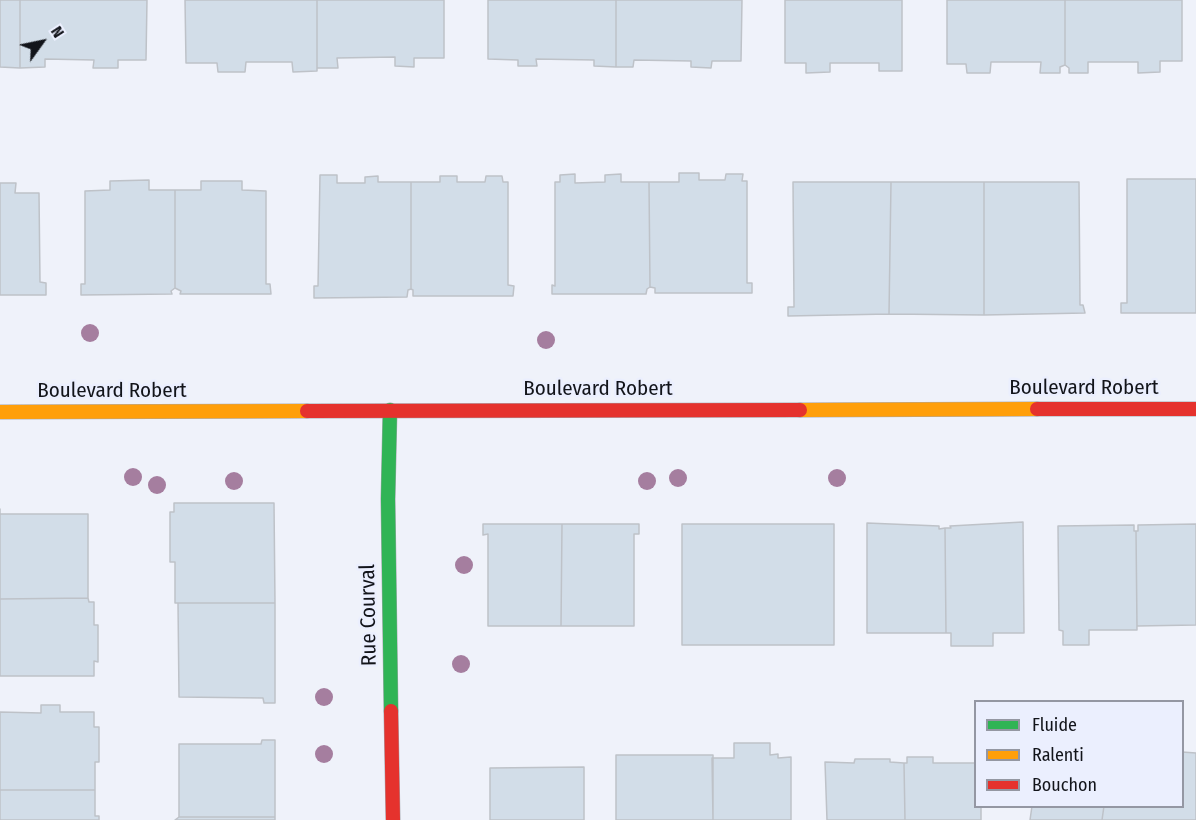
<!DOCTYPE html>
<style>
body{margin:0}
#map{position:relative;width:1196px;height:820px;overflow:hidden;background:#eff2fa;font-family:"Fira Sans Condensed",sans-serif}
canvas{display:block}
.legend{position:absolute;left:974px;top:700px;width:210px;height:108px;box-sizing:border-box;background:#ebeffe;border:2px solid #9497a3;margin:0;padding:8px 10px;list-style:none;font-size:18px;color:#12141a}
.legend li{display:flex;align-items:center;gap:12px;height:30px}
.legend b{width:30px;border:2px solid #9497a3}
.north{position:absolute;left:12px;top:12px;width:60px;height:60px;-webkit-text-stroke:4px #ebeffe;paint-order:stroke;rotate:57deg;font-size:16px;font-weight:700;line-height:24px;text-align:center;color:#12141a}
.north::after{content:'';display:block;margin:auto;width:21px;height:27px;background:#12141a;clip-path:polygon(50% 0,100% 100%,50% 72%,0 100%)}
</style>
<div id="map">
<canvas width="1196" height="820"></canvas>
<ul class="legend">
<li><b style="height:8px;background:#30b455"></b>Fluide</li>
<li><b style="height:8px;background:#ff9f0a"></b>Ralenti</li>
<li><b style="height:8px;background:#e5322d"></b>Bouchon</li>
</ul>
<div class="north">N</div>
</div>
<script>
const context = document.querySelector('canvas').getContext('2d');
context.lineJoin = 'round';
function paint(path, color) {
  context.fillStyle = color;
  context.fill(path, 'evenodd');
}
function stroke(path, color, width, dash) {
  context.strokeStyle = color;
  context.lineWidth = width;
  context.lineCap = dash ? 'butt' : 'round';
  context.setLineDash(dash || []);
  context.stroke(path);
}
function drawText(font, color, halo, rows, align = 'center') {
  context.font = font + ' "Fira Sans Condensed",sans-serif';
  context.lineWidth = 5;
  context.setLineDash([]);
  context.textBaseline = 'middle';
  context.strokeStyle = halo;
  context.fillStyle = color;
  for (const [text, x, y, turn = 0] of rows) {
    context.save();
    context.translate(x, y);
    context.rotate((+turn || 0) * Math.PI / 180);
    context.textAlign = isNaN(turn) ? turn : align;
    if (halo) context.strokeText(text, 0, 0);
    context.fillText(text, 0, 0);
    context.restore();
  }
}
const building = new Path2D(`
 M0,0H20V68L0,67Z
 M20,0H147L146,60H118V68H93L94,60L45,59V67L20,68Z
 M185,0H317V71L293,72L292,62H246L245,72H218L217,63H186Z
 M317,0H444V58H414V67L395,66V57L337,58L338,68H317Z
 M488,0H616V67L594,66V60L536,59L537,66H518V60L488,59Z
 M616,0H742L741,61H712L711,68L691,67V61L634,60L633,67H616Z
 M785,0H902V71H879V63H830V72L806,73V63H785Z
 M947,0H1065V65L1060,67V73H1040L1041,62H991L990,73H967L966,64H947Z
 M1065,0H1182V61H1160V72L1138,73V62H1088V73H1069V68L1065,65Z
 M679,173H699V180H725L726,174H743L742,181H747V283H752V293H655V288L650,287L649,182H679Z
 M575,174V183L605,182V175L621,174V182H649L650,287L647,289L646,294H552V285L555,286V182H560V175Z
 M320,175H337V183H365V177L378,176V182H411V289L408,290L407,297L314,298V286H318Z
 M440,176H457V182H485L486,176H502L503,182H508V285L514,286L513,296H413V290L411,289V182H440Z
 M1127,179H1196V313H1121V303H1127Z
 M149,180V190H175V288L171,291L172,294L81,295V284H85V191L110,190V181Z
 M201,181H242V190L266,191V284H270L271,294H180L181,291L175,288V190H201Z
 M793,182H891L889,314L788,316V307H794Z
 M891,182H984V315L889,314Z
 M984,182H1079L1080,305H1083L1085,313L984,315Z
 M0,183H16L15,193H39L40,282L46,283V295H0Z
 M174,503H274L275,603H175V562H170V512H174Z
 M0,509V514H88V598L0,599Z
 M1023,522L1024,633H993V646H951V633H946L945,528H951L950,526Z
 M867,523L939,526V529L945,528L946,633H867Z
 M483,524H562L561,626H488V534L483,535Z
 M562,524H639V534H634V626H561Z
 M682,524H834V645H682Z
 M1196,524V625L1137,626L1136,531H1138V525Z
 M1134,525V531H1136L1137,630H1089V645H1063V631L1059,630L1058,526Z
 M88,598L89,602H94V625H98V662L94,661V676H0V599Z
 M178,603H275V703H264L263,698L179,697Z
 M41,705H60V712H94V727H99V762H95V790H0V712L41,713Z
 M262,740H275V817H179V744H261Z
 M734,743H770V755L778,754V758L791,757V820H713L712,758H734Z
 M1182,752L1196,753V820H1102L1104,806H1182Z
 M616,755H713V820H616Z
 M907,757H933V763H976V806H981V820H905L904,763H907Z
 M855,759H890V762L904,763L905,820H827L825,762L854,763Z
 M584,767V820H490V768Z
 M0,790H95V816H99V820H0Z
 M1032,806H1104L1102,820H1030Z
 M179,817H275V820H175Z`);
paint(building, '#d2dde8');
stroke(building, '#bec2c8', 1.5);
const fast = new Path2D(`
 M390,410L388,499L391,711`);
const slow = new Path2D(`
 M800,410L1037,409
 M0,412L307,411`);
const jam = new Path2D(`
 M1037,409H1196
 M307,411L800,410
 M391,711L393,820`);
stroke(fast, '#a5a7ae', 15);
stroke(slow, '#a5a7ae', 15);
stroke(jam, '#a5a7ae', 15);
stroke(fast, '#30b455', 14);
stroke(slow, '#ff9f0a', 14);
stroke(jam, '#e5322d', 14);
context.fillStyle = '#a57e9f';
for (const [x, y] of [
 [90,333],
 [546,340],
 [133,477],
 [678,478],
 [837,478],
 [234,481],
 [647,481],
 [157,485],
 [464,565],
 [461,664],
 [324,697],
 [324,754]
]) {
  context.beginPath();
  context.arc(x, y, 9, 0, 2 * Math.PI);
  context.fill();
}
drawText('21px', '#12141a', '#ebeffe', [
 ["Boulevard Robert",1084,388],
 ["Boulevard Robert",598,389],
 ["Boulevard Robert",112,391],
 ["Rue Courval",369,615,-91]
]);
</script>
